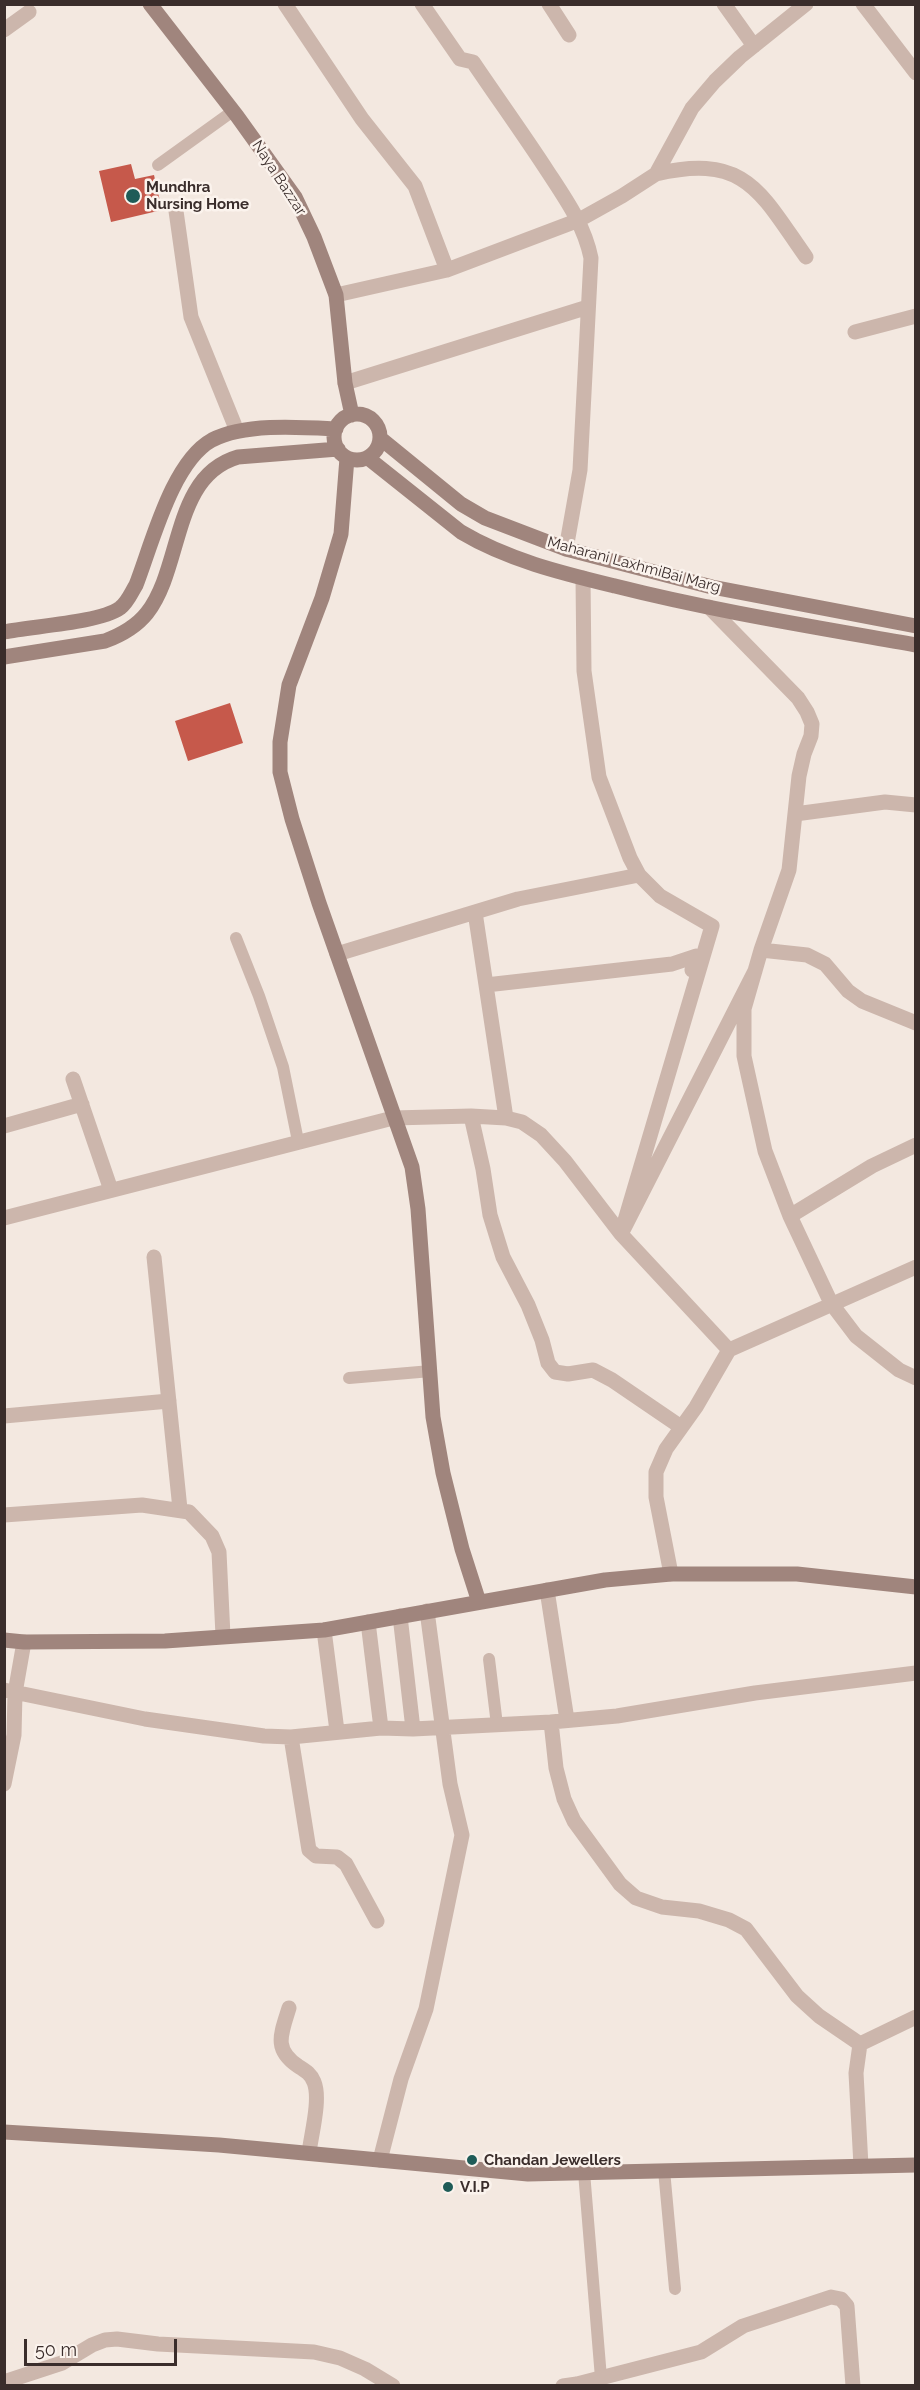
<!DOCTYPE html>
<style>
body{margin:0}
#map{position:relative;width:920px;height:2390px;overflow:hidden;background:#f3e8e0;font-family:Raleway,sans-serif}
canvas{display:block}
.frame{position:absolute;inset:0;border:6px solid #3a2d2b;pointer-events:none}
.scale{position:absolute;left:24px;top:2339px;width:153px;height:27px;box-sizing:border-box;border:3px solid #3a2d2b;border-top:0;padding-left:8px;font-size:18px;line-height:21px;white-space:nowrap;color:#3a2d2b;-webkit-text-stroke:4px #fbf3ed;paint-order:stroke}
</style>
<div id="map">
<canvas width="920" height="2390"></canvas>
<div class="frame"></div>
<div class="scale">50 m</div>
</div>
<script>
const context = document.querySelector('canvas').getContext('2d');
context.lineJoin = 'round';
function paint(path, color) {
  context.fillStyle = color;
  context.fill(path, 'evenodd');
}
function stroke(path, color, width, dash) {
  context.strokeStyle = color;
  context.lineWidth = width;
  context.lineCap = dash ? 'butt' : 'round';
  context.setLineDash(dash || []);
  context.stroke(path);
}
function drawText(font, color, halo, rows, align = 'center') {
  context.font = font + ' Raleway,sans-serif';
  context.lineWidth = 5;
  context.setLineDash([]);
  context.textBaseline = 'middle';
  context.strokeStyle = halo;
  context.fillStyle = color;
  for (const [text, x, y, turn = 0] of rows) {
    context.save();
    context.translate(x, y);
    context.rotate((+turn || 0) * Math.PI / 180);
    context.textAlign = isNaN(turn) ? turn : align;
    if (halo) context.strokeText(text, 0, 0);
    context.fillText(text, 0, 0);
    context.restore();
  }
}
paint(new Path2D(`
 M131,164L135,179L154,175L162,210L111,222L99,171Z
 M230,703L243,743L188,761L175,721Z`), '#c6594b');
stroke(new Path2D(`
 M158,165L233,111
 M236,938L259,996L283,1067L298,1141
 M349,1378L431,1371
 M489,1659L497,1725
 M664,2170L675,2289
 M584,2172L601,2378`), '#ccb6ac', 12);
stroke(new Path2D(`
 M285,4L362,119L415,186L447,270
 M422,4L460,59L473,62C498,99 524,135 548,172C567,201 584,225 591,258L580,470L566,549
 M549,4L569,35
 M724,4L754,46
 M863,4L916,73
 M4,30L29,12
 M656,174C746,153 760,192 806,257
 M176,211L191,317L237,431
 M336,295L447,270L579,220L622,196L656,174L692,108L715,81L740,57L806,4
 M855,332L916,316
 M345,383L588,307
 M583,578L584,671L599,777L630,858L639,875L660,896L712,926L621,1234L755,971
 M709,607L798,698L807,712L812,724L811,736L804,754L799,776L789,870L761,950L744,1009V1056L765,1151L790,1216L831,1303L856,1336L899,1370L916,1378
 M795,814L885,802L916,805
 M475,912L506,1118
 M761,950L807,955L825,964L848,991L862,1001L916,1023
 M337,954L518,899L639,875
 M486,985L672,964L696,956L692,970
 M73,1079L111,1190
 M471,1116L483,1169L490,1215L503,1257L528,1305L542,1340L548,1363L555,1372L568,1374L593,1370L612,1380L681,1427
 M4,1126L82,1104
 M790,1216L872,1166L916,1145
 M4,1218L393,1118L471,1116L506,1118L522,1122L541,1135L565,1161L621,1234L729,1350
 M154,1257L180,1509
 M4,1416L169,1401
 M4,1515L142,1505L189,1512L212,1536L219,1552L223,1636
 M671,1574L656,1497V1472L666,1449L696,1407L729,1350L916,1267
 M547,1590L567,1720
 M400,1616L413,1729
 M368,1622L381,1728
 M324,1630L337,1731
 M4,1690L145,1719L264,1736L291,1737L381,1728L413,1729L551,1722L617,1716L755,1693L916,1673
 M551,1722L556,1768L564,1799L574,1821L620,1884L636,1898L662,1907L699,1911L729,1920L746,1929L797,1996L819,2016L860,2044
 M291,1737L309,1850L316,1856L337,1857L346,1864L377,1921
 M4,1784L14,1735L15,1693L24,1642
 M289,2008C281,2034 273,2049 298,2066C306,2071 311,2074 314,2082C321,2099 311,2135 309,2153
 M380,2160L401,2079L426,2009L462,1835L450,1784L427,1611
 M861,2166L856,2073L860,2044L916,2017
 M4,2382L62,2363L92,2345L105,2340L117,2339L158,2344L314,2352L340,2358L365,2369L393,2386
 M563,2386L577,2384L701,2352L743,2326L831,2297L841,2299L847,2306L853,2386`), '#ccb6ac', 15);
stroke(new Path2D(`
 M150,4L237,116L295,197L314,237L336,295L345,383L352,415
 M334 437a23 23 0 1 1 46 0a23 23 0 1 1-46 0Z
 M380,438L461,504L485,518L566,549L712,587L916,626
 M347,458L341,534L322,598L289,685L280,742V772L292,819L319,903L412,1167L418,1209L433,1417L443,1473L462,1549L479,1602
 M368,458L461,532C508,560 562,573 615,586C714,611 815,627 916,645
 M4,632C33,626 99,623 120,608C128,602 131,593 136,585C152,544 172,462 212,440C245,423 300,427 336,429
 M4,657L105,641C121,635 136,627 147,613C183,567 172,476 238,457L338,449
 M4,1640L24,1642L165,1641L324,1630L605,1580L671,1574H797L916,1587
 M4,2132L219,2145L528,2174L916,2165`), '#a0857d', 15);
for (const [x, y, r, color] of [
 [133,196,8,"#1f5c58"],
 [472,2160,6,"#1f5c58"],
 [448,2187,6,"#1f5c58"]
]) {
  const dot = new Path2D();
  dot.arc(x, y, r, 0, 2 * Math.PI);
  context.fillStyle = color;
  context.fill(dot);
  stroke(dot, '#fbf3ed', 2);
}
drawText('15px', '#3a2d2b', '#fbf3ed', [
 ["Naya Bazzar",279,178,57],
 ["Maharani LaxhmiBai Marg",634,565,15]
]);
drawText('bold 15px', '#3a2d2b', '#fbf3ed', [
 ["Mundhra",146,187],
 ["Nursing Home",146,204],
 ["Chandan Jewellers",484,2160],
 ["V.I.P",460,2187]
], 'left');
</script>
